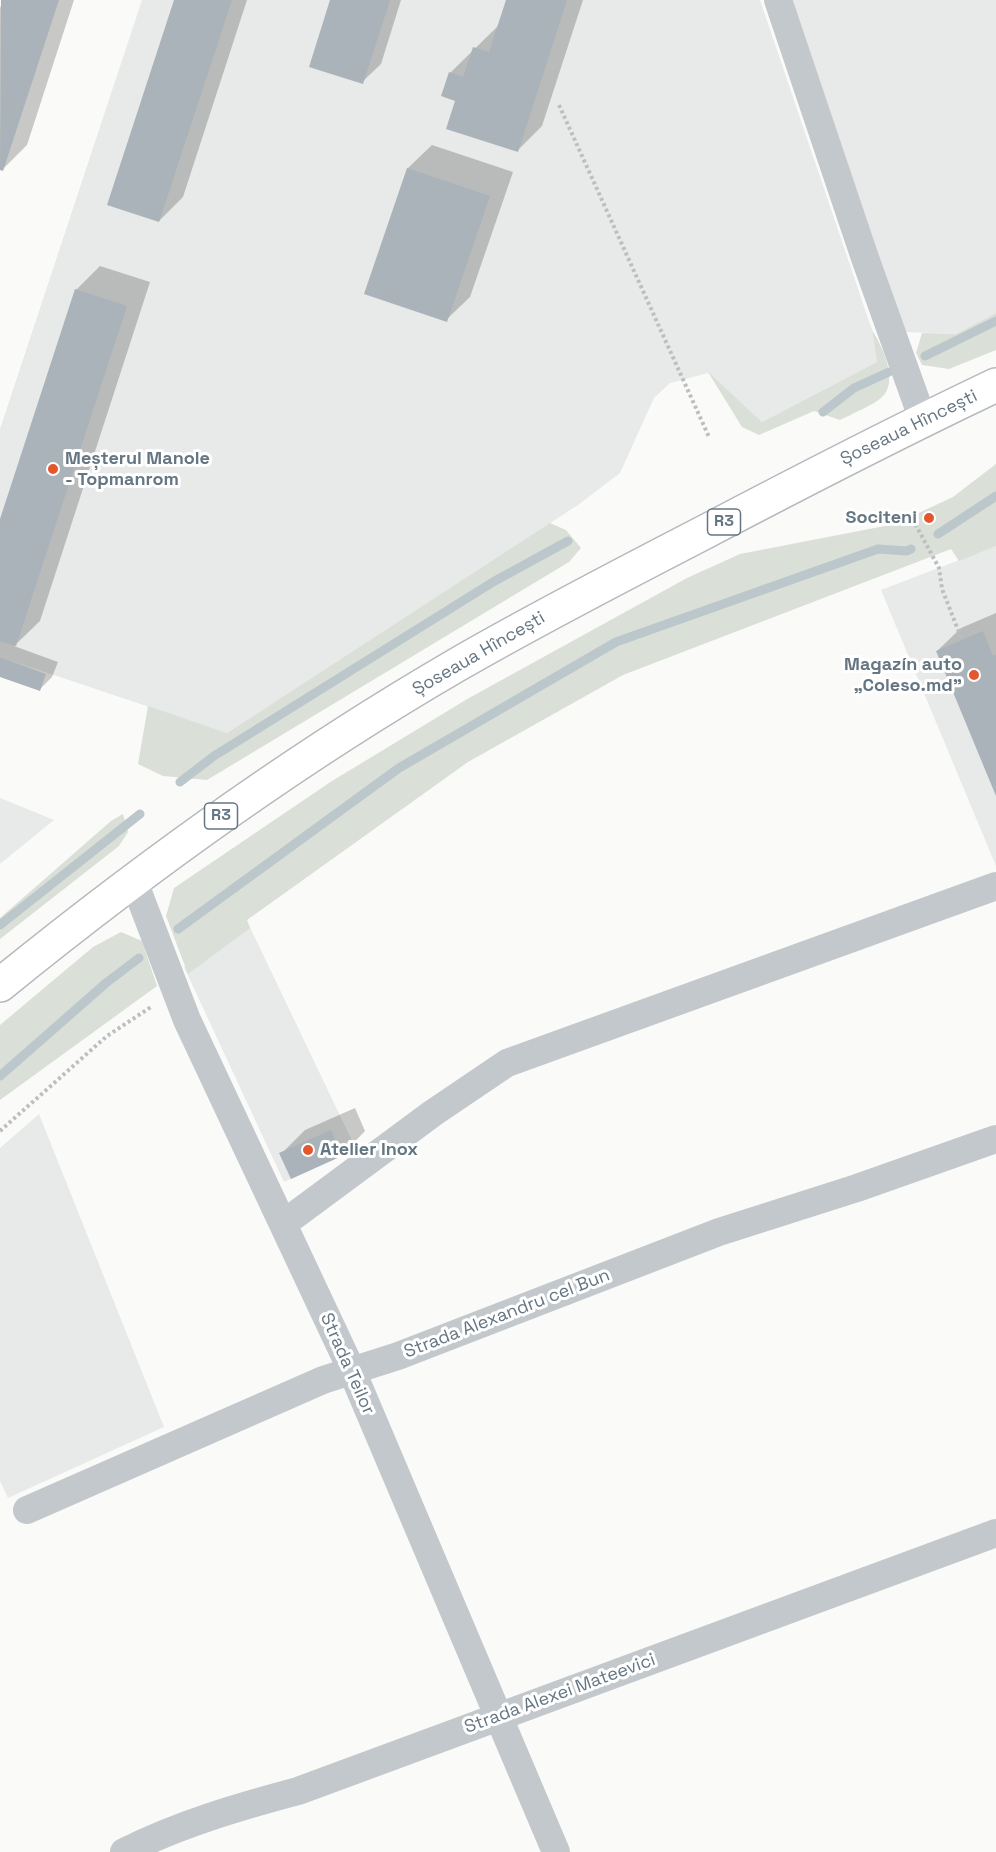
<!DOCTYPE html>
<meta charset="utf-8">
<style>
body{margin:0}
canvas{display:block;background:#fafaf8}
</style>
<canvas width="996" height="1852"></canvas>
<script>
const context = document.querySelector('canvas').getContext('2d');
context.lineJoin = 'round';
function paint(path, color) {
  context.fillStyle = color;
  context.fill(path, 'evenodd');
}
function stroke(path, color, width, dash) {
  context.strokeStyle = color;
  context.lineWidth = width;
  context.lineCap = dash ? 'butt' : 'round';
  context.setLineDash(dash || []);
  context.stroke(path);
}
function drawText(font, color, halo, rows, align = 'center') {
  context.font = font + ' "Space Grotesk",sans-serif';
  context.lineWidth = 6;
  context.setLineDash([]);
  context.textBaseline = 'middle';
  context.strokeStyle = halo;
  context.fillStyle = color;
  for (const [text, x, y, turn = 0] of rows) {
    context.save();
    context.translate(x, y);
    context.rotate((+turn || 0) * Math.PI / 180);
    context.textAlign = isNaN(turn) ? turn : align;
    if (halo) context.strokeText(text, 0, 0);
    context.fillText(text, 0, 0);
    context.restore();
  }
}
paint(new Path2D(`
 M142,0H760L872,330L877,362L762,422L708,373L670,383L654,398L620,473L578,505L227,733L0,657V429Z
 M792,0H996V313L956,334L903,332Z
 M996,546V866L881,590Z
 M0,798L54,820L0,864Z
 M247,921L356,1149L284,1182L184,967Z
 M39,1114L164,1427L8,1498L0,1481V1148Z`), '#e8e9e9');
paint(new Path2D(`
 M996,313V350L949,369L922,365L916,353L922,333L956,334Z
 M872,330C882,346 900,382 881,398C870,407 853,413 840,420L814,411L759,435L742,427L708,372L762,422L877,362Z
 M996,464V546L959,561L951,549L623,675L468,762L247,920L250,928L188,974L166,916L174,888L332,781L469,698L687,578L740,554L895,524L953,497Z
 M550,523L566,530L581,548L569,562L207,780L163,776L138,764L148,706L227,733Z
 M123,814L128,832L119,846L0,939V918L111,821Z
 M121,932L142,941L157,986L0,1100V1025L93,947Z`), '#dadfd7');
paint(new Path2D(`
 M3,0H74L27,145L3,169L0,168V8Z
 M175,0H247L183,197L159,221Z
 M332,0H401L381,64L362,82Z
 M507,0H583L542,126L518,150L457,100L450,73L500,24Z
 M432,145L513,172L470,297L446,320L366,293L408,168Z
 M100,266L150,282L40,621L14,646L58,662L52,677L40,689L0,675V523L76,290Z
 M996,613V793L937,651L961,628Z
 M355,1108L365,1131L342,1155L291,1177L281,1154L305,1130Z`), '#0003');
stroke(new Path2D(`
 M925,356L996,321
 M823,412L854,388L889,372
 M938,534L996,496
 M180,782L214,756L493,582L568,541
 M0,925L140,814
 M178,929L399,768L616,642L878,549L907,551L911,549
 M0,1076L106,983L139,958`), '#bbc7cb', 9);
paint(new Path2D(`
 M1,0H59L3,171L0,170Z
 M174,0H232L159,222L107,205Z
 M330,0H390L363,84L309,67Z
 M506,0H567L518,152L446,129L455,101L441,96L449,72L463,77L473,47L489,52Z
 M407,168L490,196L447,322L364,294Z
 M75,289L127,306L16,646L0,641V519Z
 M983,631L993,656L996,655V796L936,651Z
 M0,657L46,674L40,691L0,677Z
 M331,1130L342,1156L291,1179L279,1153Z`), '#aab3b9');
const highway = new Path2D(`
 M0,985C144,868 295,759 455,666C536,619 620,576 703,533C800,482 897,432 996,385`);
stroke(highway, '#b4b9bd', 36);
stroke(new Path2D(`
 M559,105L709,437
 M902,514L912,518L939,568L942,589L962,640
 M0,1131L107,1036L151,1007`), '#bbbfc2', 4, [3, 3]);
stroke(new Path2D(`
 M778,0L865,258L923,420
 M133,879L187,1020L352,1371L556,1852
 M283,1224L433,1113L507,1063L996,886
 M27,1510L323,1380L398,1356L719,1232L857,1188L996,1139
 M124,1852C180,1824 238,1807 298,1791L996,1533`), '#c3c8cc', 28);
stroke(highway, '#fff', 33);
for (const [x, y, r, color] of [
 [53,469,6,"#e4572e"],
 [929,518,6,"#e4572e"],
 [974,675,6,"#e4572e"],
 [308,1150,6,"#e4572e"]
]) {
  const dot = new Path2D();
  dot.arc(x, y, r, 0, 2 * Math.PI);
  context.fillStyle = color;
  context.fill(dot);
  stroke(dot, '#fff', 2);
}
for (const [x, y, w] of [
 [724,522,33],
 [221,816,33]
]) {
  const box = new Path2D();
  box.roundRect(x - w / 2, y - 13, w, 26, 4.5);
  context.fillStyle = '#fff';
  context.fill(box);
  stroke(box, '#657683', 1.5);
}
drawText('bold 16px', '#657683', null, [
 ["R3",724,522],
 ["R3",221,816]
]);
drawText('18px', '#657683', '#fff', [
 ["Șoseaua Hîncești",909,428,-26],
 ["Șoseaua Hîncești",479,654,-30],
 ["Strada Alexandru cel Bun",507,1314,-21],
 ["Strada Teilor",347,1364,66],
 ["Strada Alexei Mateevici",560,1694,-20]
]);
drawText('bold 18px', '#657683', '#fff', [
 ["Meșterul Manole",65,459],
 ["- Topmanrom",65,480],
 ["Sociteni",917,518,"right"],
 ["Magazín auto",962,665,"right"],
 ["„Coleso.md”",962,686,"right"],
 ["Atelier Inox",320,1150]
], 'left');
</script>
